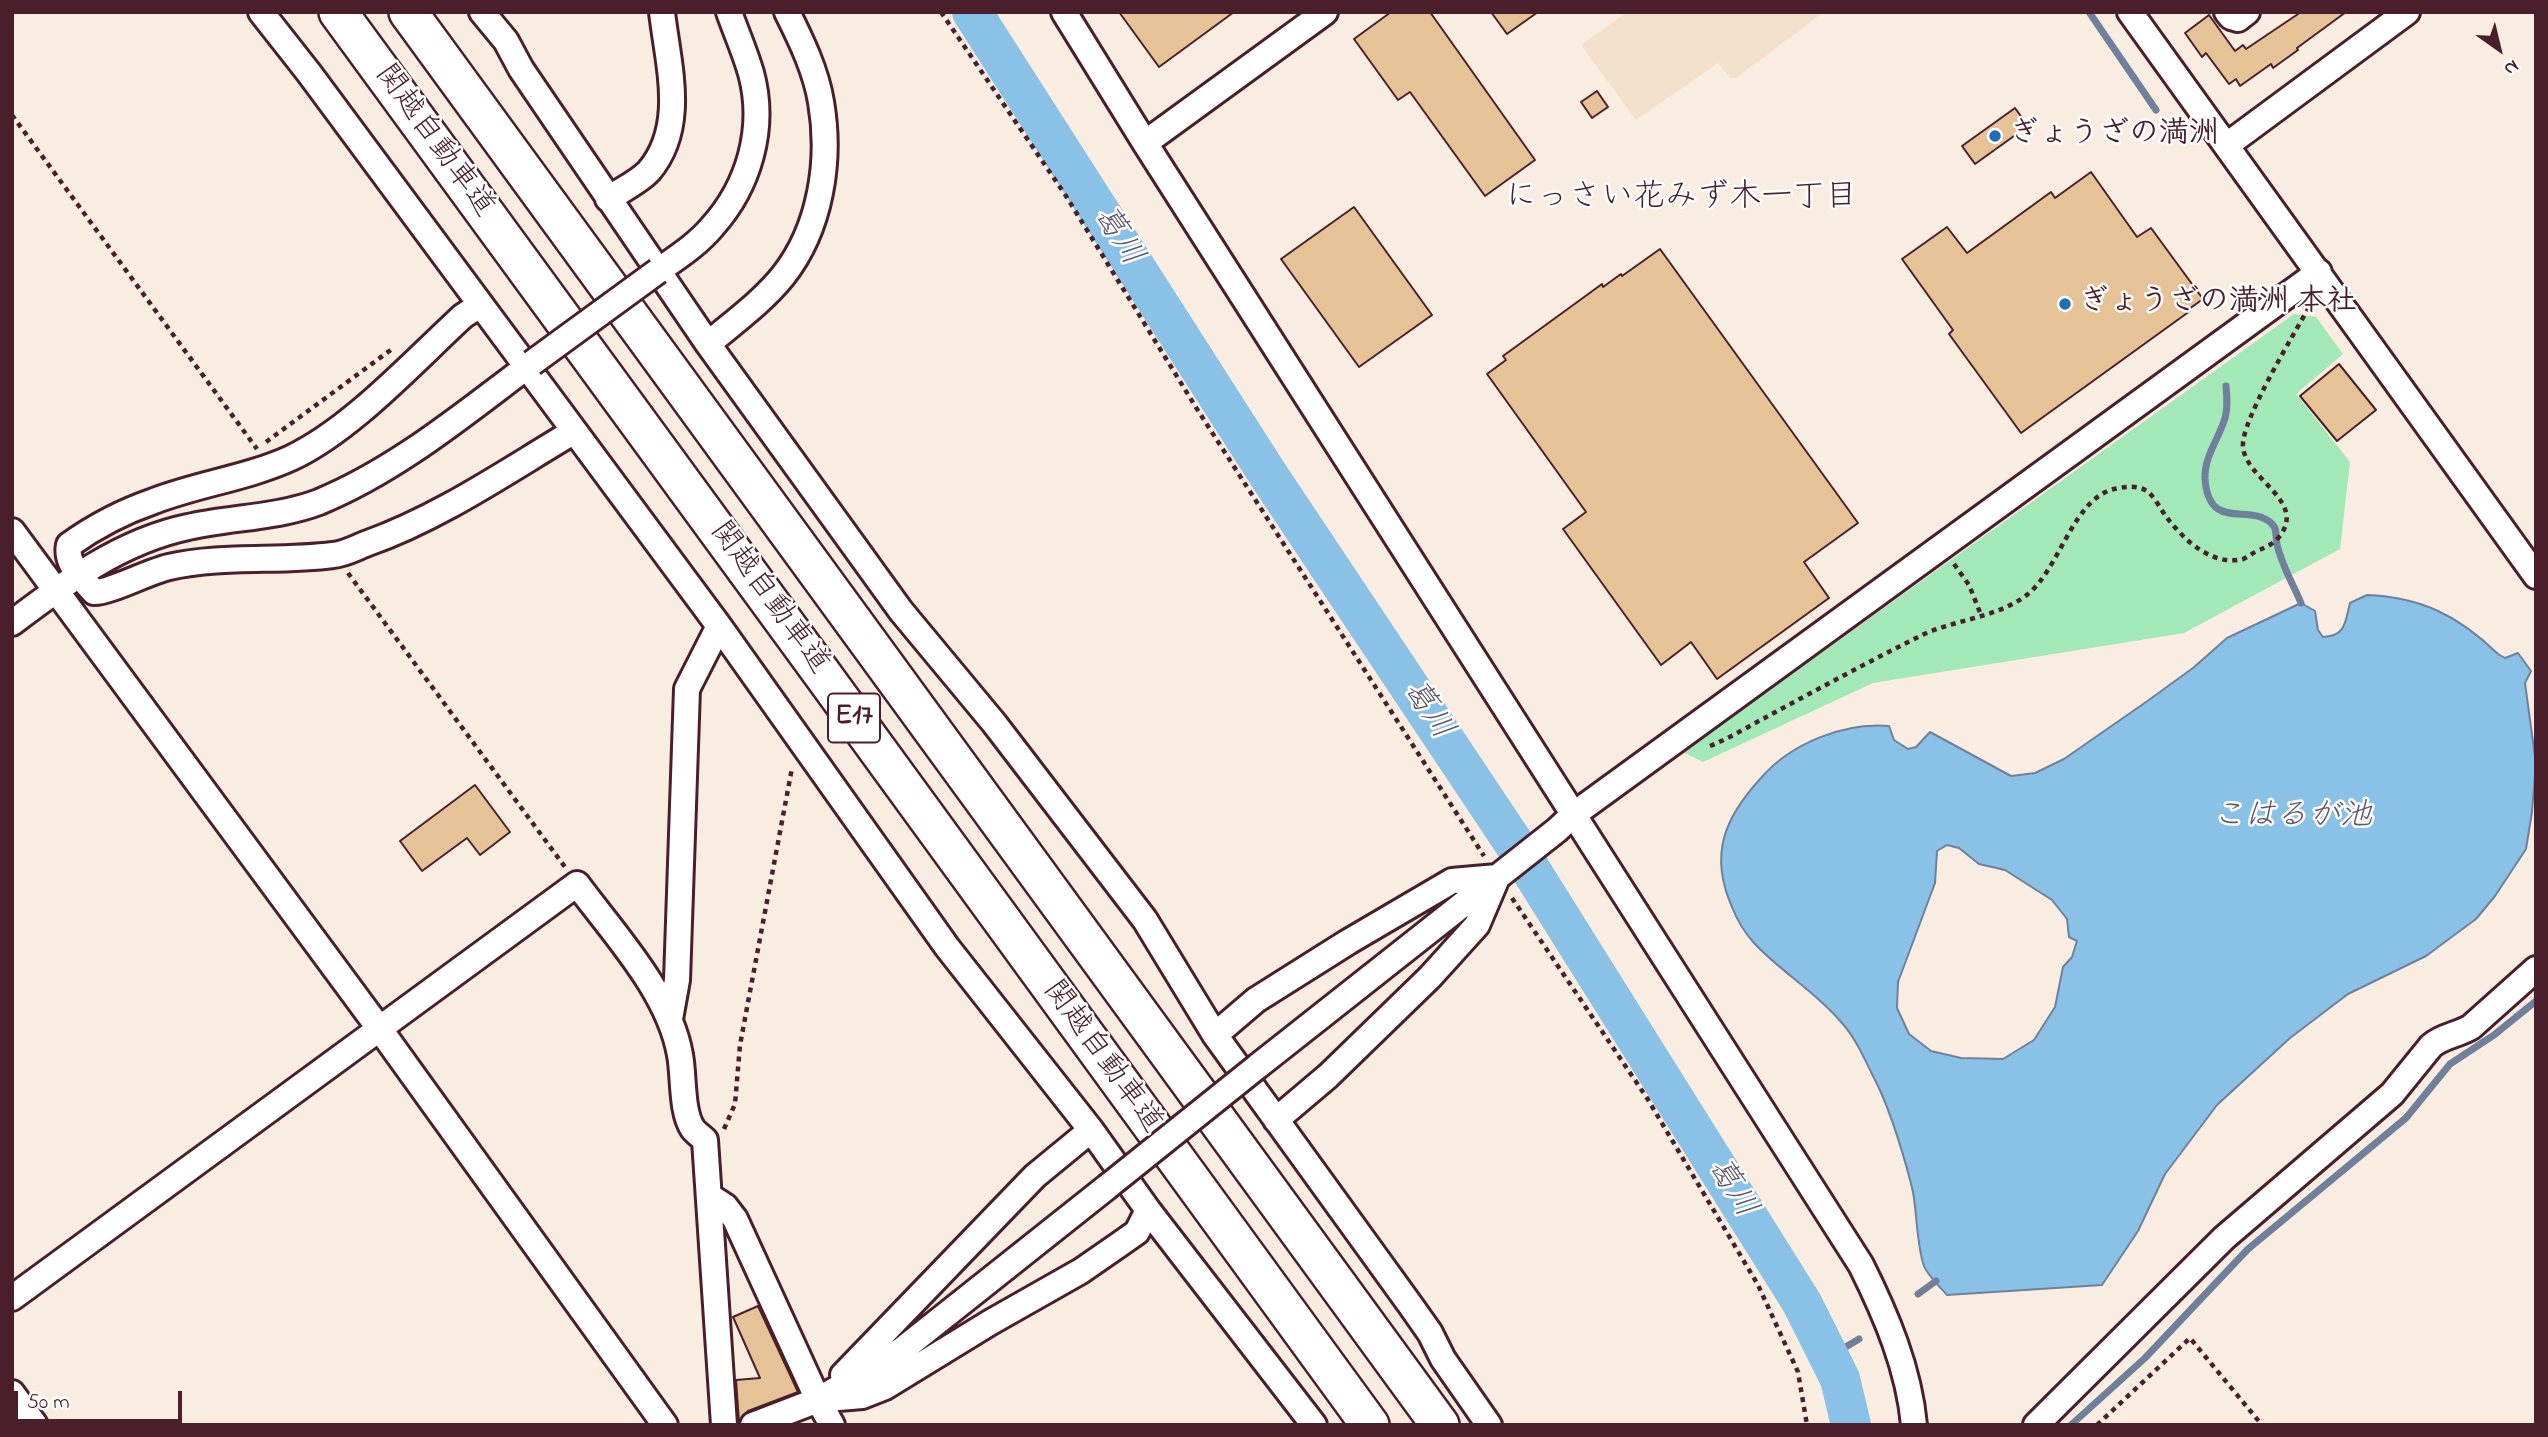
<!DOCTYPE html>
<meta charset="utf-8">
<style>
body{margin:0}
#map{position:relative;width:2548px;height:1437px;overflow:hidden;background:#f8ede0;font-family:"Indie Flower",sans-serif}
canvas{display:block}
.frame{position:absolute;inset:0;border:14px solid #4a1f2b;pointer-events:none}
.north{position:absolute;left:2464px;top:14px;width:70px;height:70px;-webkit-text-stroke:5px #fff;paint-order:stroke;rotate:146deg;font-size:19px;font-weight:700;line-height:28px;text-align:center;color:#4a1f2b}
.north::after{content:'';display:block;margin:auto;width:24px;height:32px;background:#4a1f2b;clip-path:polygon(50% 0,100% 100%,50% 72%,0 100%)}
.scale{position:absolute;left:14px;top:1391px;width:168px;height:32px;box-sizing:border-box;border:4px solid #4a1f2b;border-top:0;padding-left:9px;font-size:21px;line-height:24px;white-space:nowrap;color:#4a1f2b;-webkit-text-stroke:5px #fff;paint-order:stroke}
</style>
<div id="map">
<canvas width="2548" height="1437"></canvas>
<div class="frame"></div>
<div class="north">N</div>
<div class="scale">50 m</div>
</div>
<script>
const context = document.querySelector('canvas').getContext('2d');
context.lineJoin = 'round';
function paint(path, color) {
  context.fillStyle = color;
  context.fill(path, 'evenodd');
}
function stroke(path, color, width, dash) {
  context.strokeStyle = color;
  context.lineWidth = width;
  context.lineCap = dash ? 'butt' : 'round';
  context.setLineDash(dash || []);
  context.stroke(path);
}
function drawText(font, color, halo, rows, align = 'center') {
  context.font = font + ' "Indie Flower","Klee One",sans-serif';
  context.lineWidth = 5;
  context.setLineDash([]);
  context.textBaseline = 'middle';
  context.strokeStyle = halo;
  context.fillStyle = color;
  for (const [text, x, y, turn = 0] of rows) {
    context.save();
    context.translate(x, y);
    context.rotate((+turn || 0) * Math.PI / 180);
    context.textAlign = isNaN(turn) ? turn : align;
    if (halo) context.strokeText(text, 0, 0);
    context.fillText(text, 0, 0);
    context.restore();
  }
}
paint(new Path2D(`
 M1627,12H1824L1736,78H1730L1718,63L1636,120L1581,45Z`), '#f3e0ca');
paint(new Path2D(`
 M2294,314L2316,317L2343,354L2296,394L2350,462L2340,549L2184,633L1873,683L1703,762L1683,752Z`), '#a2e9b7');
const water = new Path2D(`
 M2367,595C2421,597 2459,616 2498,654L2505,658L2518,653L2531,671L2525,683L2536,764L2532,812L2526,849L2495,896L2476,919L2426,956L2348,994L2290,1038L2217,1105L2165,1174L2138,1231L2102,1285L1947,1295C1940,1287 1928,1276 1924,1266C1917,1247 1917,1214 1913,1192C1906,1162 1891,1113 1878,1086C1867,1065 1857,1039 1841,1022C1816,992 1781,972 1754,943C1745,933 1737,920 1732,907C1709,855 1724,818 1761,778C1791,743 1845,722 1889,726L1894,740L1908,749L1916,747L1930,732L2011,776L2035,773L2064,759L2146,702L2193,668L2227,638L2301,603L2315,611L2318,630L2323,637C2346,636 2345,622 2350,603ZM1947,845L1959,848L1979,864L2005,870L2052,900L2067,919L2069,937L2077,941L2072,957L2063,967L2055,1007L2034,1040L2003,1059L1961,1058L1931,1051L1909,1034L1897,1008L1898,982L1935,883L1937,851Z`);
paint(water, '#89c1e7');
stroke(water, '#70809c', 2);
stroke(new Path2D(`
 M2089,12L2156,110
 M2226,386C2227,397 2228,408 2225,418C2219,439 2204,456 2205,479C2209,533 2250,502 2272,524C2278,529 2275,538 2277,544C2281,564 2293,584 2301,603
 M1918,1294L1936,1281
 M1829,1357L1859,1339
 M2071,1425L2145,1358L2248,1249L2406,1118L2450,1064L2494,1035L2536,1001`), '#70809c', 7);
stroke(new Path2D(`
 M972,12L1267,473L1517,848L1802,1303L1840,1379L1851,1425`), '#89c1e7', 40);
const building = new Path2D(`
 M1119,12H1234L1159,67Z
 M1391,12H1430L1535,160L1485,196L1410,92L1398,100L1354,39Z
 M1491,12H1538L1507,34Z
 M2301,12H2346L2297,48L2298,50L2273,68L2271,64L2240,86L2236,79L2229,84L2206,53L2202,57L2185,33L2209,15L2235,51L2243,45L2246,49Z
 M1597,91L1608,107L1592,118L1581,102Z
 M2015,108L2028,126L1975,164L1962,146Z
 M2091,172L2137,237L2151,228L2203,299L2189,309L2190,311L2021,433L1949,334L1953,330L1902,259L1947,227L1967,253L2051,192L2055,198Z
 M1354,207L1432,315L1359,367L1281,259Z
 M1660,249L1858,523L1804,562L1829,598L1717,679L1691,642L1661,665L1563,529L1586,512L1487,374L1506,360L1503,356L1602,284L1603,287L1621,274L1622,276Z
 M2339,364L2376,410L2337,441L2300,396Z
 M475,785L510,832L480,855L467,838L422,871L400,841Z
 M758,1306L798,1392L748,1411L739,1422L736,1380L760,1378L733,1317Z`);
paint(building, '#e6c297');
stroke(building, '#4a1f2b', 2);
const minor = new Path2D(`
 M261,12L309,73L719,626L947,947L1091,1130L1148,1210L1314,1425
 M482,12L506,41L521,69L708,344L901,611L994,723L1145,920L1215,1035L1411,1306L1430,1333L1443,1359L1489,1425
 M1064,12L1145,143L1861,1265C1886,1315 1909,1369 1914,1425
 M2130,12L2536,576
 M2227,12L2231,17L2238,19L2247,12
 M1145,143L1325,12
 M2227,145L2407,12
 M608,199C621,190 639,182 649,171C687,126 668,65 662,12
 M658,271C676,258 697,245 712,227C749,186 766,128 751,73C745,52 736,32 729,12
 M480,305L463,316C413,362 351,430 291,458C247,478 198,484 154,501C125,511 94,527 69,545C65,564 82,578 94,592C108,593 150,571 169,567C222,555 279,562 333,555C345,554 357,547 368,543C441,517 507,471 573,432
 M708,344C734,322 762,302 783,276C821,228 831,160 821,102C816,71 801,40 787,12
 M12,531L379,1028L665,1425
 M12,623C66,582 121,541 188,527C231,517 277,518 319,502C397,470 465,413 532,363
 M670,1019L677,980L687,689L719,626
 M1215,1035L1256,1000L1348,942L1452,881L1497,877
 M1258,1066L1557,830L1573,815L2319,272
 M1276,1120L1328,1076L1430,977L1477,925L1497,878
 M711,1197L725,1206L735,1219L818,1400L832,1425
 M12,1298L577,884C614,934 669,992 680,1055C684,1075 681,1112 693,1129C696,1133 702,1137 705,1140L724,1425
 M843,1375L1035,1176L1091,1130
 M12,1393L35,1425
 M827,1399L862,1396L885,1387L991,1322L1081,1271L1120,1244L1137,1232L1148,1210
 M753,1425L818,1400L903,1349L1107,1187
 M2036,1425L2224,1238L2392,1094L2431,1046C2442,1036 2458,1035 2471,1027L2536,969`);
const highway = new Path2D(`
 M338,12C684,482 1025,954 1370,1425
 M408,12L1440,1425`);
stroke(minor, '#4a1f2b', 30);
stroke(highway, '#4a1f2b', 42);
stroke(new Path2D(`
 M941,12L1066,196L1197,409L1484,856
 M12,115L257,449
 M266,442L392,349
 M1954,564L1969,585L1981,615
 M348,573L565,867
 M1710,746C1730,738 1751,725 1770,715C1820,688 1870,661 1920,636C1955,619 1998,618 2028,594C2060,568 2073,499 2114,489C2123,487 2137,485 2145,490C2153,494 2160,508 2165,515C2182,538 2211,567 2243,559C2249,557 2252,553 2257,551C2266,547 2272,545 2279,537C2308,501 2246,480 2243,447C2240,423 2294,334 2308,309
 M1512,898L1647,1098L1758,1285L1798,1372L1807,1425
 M724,1129L735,1104L740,1045L792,768
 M2097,1425L2190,1338L2262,1425`), '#4a1f2b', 4.5, [5, 5]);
stroke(minor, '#fff', 24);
stroke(highway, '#fff', 37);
const minorBridge = new Path2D(`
 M532,363L658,271
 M1107,1187L1258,1066`);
stroke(minorBridge, '#4a1f2b', 30, []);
stroke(minorBridge, '#fff', 24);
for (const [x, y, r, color] of [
 [1995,136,7,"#1f6fb2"],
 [2065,304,7,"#1f6fb2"]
]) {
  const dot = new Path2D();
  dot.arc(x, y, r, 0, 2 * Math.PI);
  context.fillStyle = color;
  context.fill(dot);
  stroke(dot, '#fff', 2.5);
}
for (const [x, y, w] of [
 [854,718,52]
]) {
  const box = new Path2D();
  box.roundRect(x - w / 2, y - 24.5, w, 49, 5);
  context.fillStyle = '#fff';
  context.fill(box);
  stroke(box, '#4a1f2b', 2);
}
drawText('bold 28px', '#4a1f2b', null, [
 ["E17",854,718]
]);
drawText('bold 30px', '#4a1f2b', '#fff', [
 ["ぎょうざの満洲",2009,136],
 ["ぎょうざの満洲 本社",2079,304]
], 'left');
drawText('30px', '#4a1f2b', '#fff', [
 ["関越自動車道",433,142,54],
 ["関越自動車道",768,599,54],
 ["関越自動車道",1101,1058,54]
]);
drawText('32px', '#4a1f2b', '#fff', [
 ["にっさい花みず木一丁目",1681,200]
]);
drawText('italic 32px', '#60586d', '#fff', [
 ["葛川",1116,237,57],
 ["葛川",1426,711,56],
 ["こはるが池",2292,819],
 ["葛川",1730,1189,58]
]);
</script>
